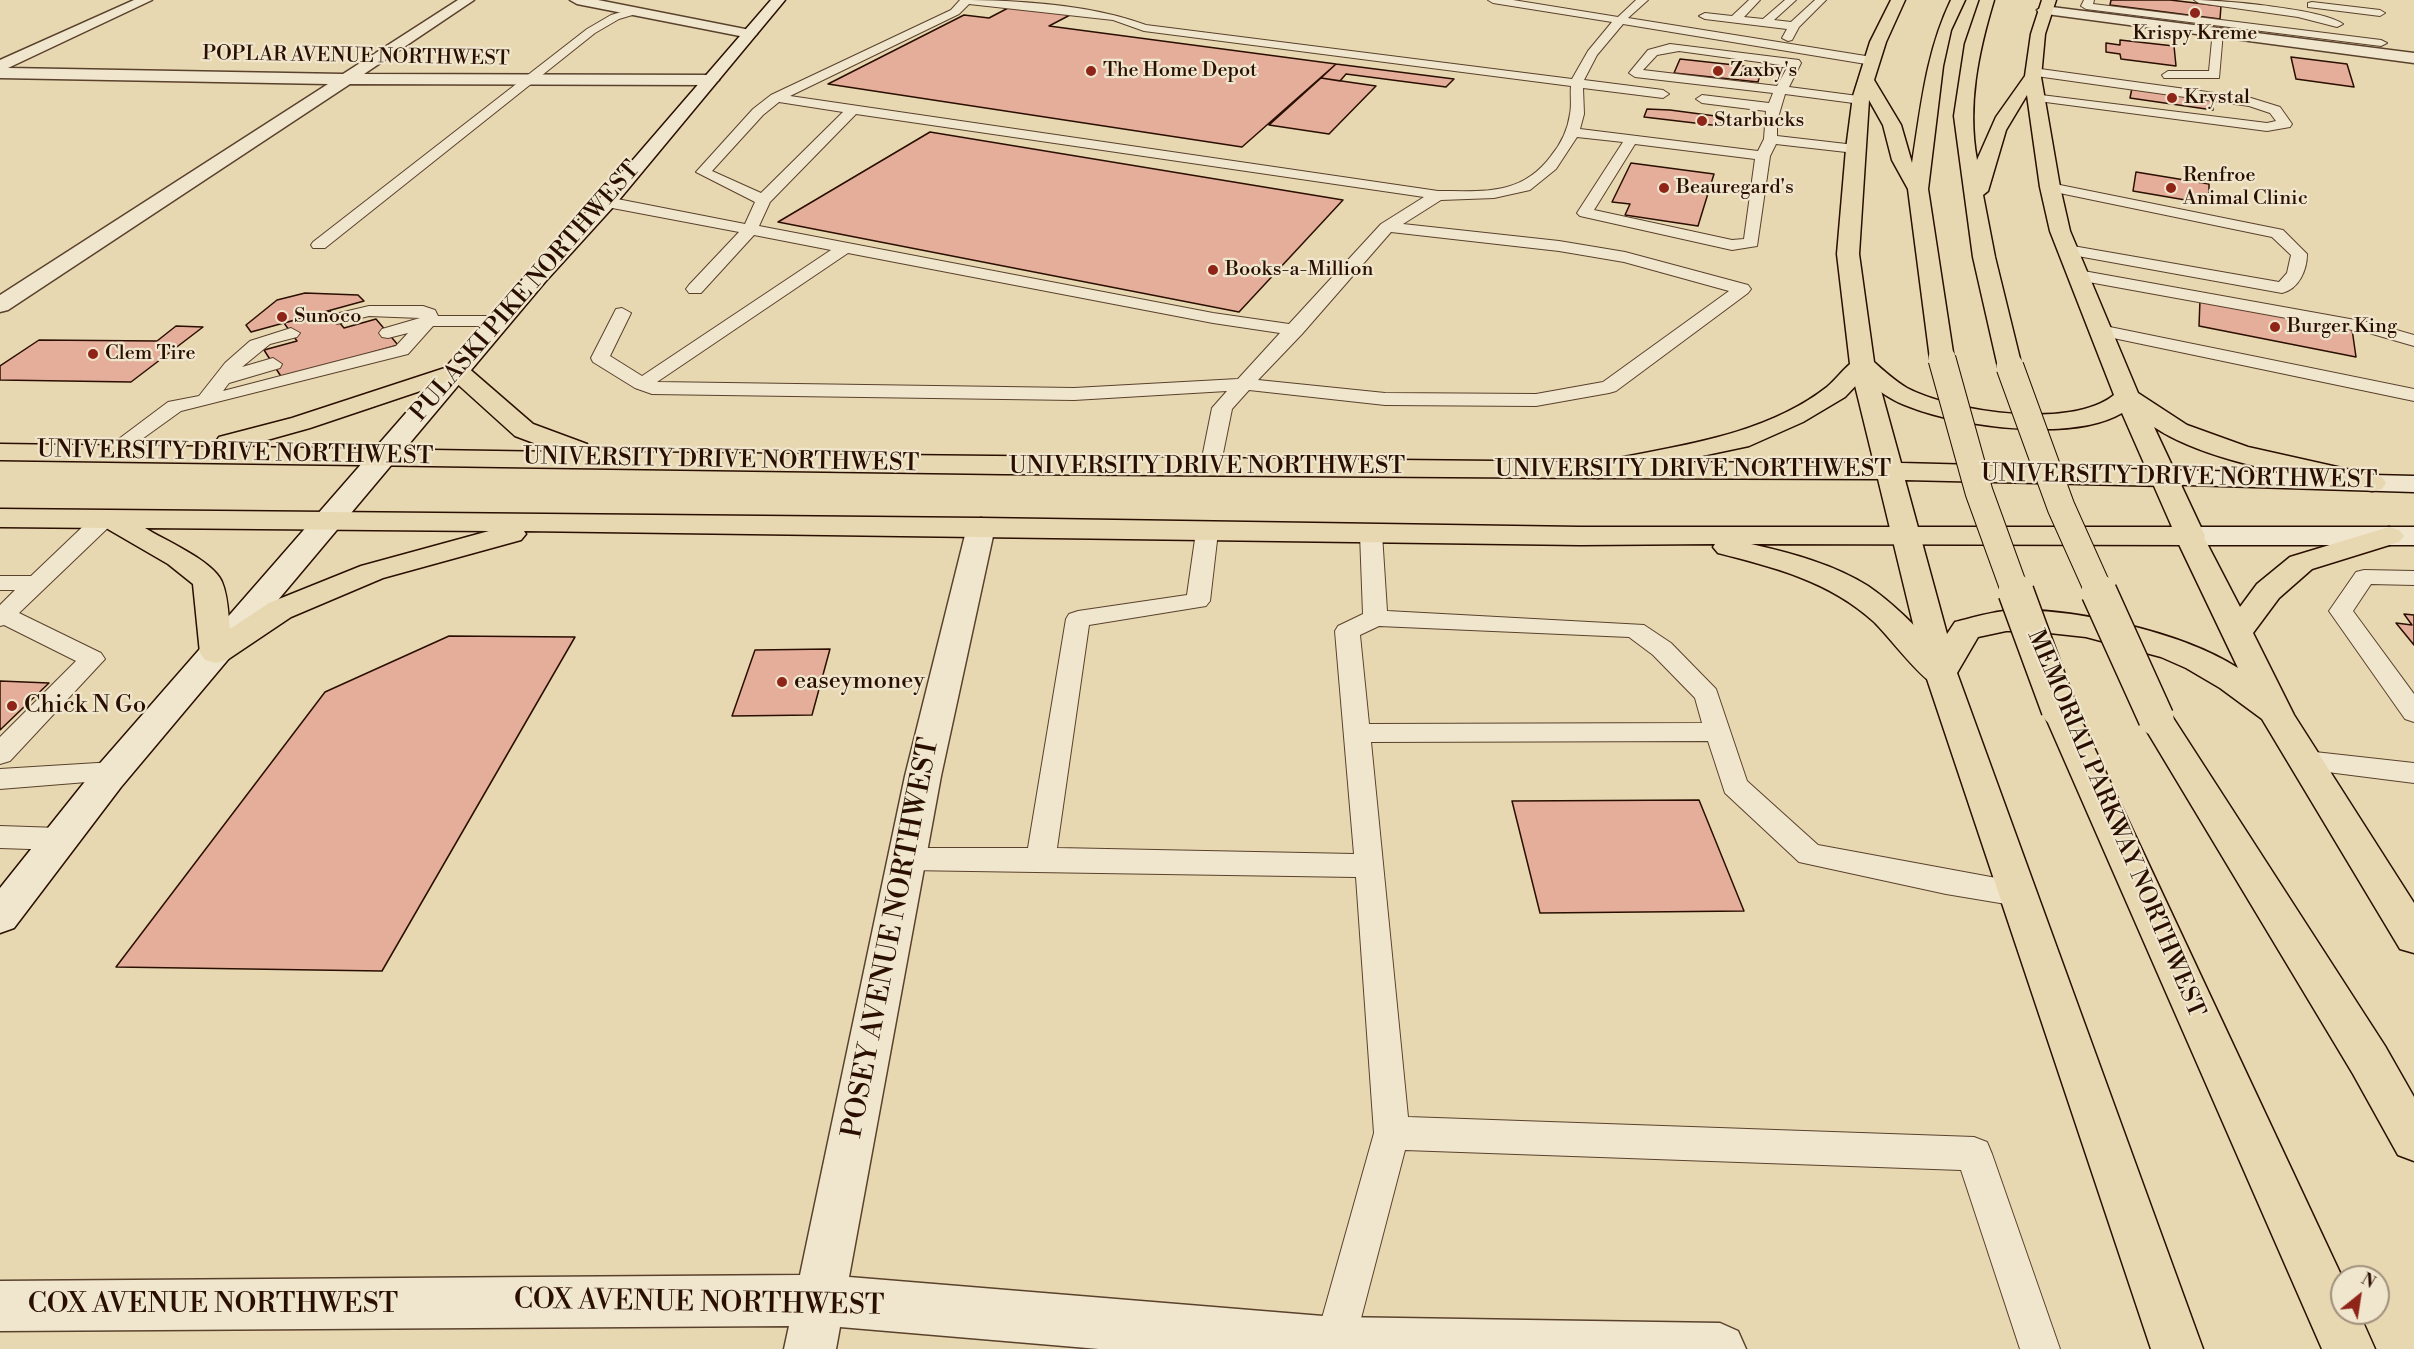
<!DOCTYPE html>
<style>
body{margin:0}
#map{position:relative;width:2414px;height:1349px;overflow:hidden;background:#e8d8b2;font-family:"Libre Bodoni",serif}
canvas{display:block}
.north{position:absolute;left:2330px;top:1265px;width:60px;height:60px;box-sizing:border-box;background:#f0e6cd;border:2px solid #a1907b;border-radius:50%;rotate:30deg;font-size:16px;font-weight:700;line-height:24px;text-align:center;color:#2a0f00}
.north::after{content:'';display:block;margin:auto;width:21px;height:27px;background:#8f2418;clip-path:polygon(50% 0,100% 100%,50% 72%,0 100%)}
</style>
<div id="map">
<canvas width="2414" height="1349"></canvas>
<div class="north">N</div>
</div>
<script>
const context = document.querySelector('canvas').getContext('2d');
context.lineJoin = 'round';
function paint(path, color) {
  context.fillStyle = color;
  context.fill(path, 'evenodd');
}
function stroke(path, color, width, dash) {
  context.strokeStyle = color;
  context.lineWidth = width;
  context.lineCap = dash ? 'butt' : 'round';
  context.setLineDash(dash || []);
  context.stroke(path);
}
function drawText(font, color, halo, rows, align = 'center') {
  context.font = font + ' "Libre Bodoni",serif';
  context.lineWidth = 4.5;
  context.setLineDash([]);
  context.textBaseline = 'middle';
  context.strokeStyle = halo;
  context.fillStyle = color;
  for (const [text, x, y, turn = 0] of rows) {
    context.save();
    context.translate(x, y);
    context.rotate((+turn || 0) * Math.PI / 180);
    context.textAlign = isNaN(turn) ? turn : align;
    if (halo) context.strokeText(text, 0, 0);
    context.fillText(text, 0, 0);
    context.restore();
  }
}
const building = new Path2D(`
 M2111,0H2170L2221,6L2220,19L2110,5Z
 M1010,7L1070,15L1049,26L1336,64L1242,147L828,84L964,15L989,18Z
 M2120,40L2174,46L2176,66L2121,59L2120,54L2106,52V43L2120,45Z
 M2291,57L2347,64L2354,87L2296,79Z
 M1680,59L1762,68L1758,82L1674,73Z
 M1336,64L1454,79L1446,87L1346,74L1340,81L1321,78Z
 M1321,78L1376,86L1329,134L1269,125Z
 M2132,88L2213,99V110L2130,98Z
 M1647,109L1670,110L1723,117L1720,126L1644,117Z
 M930,132L1343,200L1239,312L778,222Z
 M1631,163L1714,174L1698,226L1625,215L1630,204L1612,202Z
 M2136,172L2209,184V204L2133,191Z
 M305,293L358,295L364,301L251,332L246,325L277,300Z
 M2200,300L2352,329L2356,357L2199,326Z
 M330,311L344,328L376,319L398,345L282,378L264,350L297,341L284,323Z
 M176,326L203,327L131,382L0,380V366L39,340L157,341Z
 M2404,614L2414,615V645L2396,623L2412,625Z
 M449,636L575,637L382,971L116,967L325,692Z
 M830,649L812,715L732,716L755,650Z
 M0,681L49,683L0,730Z
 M1699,800L1744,911L1540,913L1512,801Z`);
paint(building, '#e5ae9a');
stroke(building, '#2a0f00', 1.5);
const lane = new Path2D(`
 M960,0C1017,0 1093,5 1146,25L1572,79L1588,51L1612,22L1493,3L1488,0H1513L1618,17L1636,0H1648L1628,18L1872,57L1878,61L1872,65L1623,24L1597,55L1584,80L1663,90L1669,94L1663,98L1583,88L1584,114L1580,129L1758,151L1764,139L1766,111L1702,103L1696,99L1702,95L1769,103L1773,93L1635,77L1629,73L1648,50L1670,44L1799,60L1801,63L1789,87L1866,97V103L1861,104L1785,94L1777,121V136L1855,145L1862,149L1855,153L1776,144L1770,156L1757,246L1732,250L1580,216L1577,213L1623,142L1577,137L1556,169L1530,190L1494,198L1441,200L1403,224L1559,241L1625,252L1748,285L1751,289L1748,293L1616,391L1609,393L1536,406L1385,405L1249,390L1232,409L1220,468L1217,472H1203L1200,468L1212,408L1227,391L1074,400L652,394L635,388L593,362L591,358L616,309L622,308L631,313L610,356L642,376L831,250L754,235L701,293H689L686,289L689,285L739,232L607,207L602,205L599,202L602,199L607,197L745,224L755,202L696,172L753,109L771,95L951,10ZM969,4L1113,20L1144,31L1571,86C1570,95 1572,105 1570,114C1568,129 1561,144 1551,156C1521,196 1484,191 1438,191L790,96L959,14ZM1679,51L1788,66L1777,86L1643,70L1657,55ZM779,102L843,112L761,193L712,171L763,115ZM856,114L1424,197L1381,224L1289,324L1213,313L759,226L770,202ZM1635,144L1755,159L1744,239L1732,240L1594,210ZM1391,232L1559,251L1624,262L1729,291L1603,382L1536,394L1385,393L1258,380L1302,334ZM848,253L1213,323L1280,333L1238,379L1074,388L657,382Z
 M1749,0H1760L1744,17L1763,19L1785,0H1796L1774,20L1791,22L1815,0H1826L1799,27L1792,40L1788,41L1782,38L1787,29L1705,19L1699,16L1705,13L1732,16Z
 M2084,0H2094L2093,4L2381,40L2387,43L2381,46L2086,9L2081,6Z
 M2194,0C2221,0 2324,9 2343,24L2337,27L2298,17L2199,3Z
 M2312,2L2380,10L2385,13L2380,16L2308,7V3Z
 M635,8L640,11L639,13L619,19L595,33L325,248H313L311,245L313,242L587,29L611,15Z
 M2213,30L2223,32L2219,78H2164L2162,75L2168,71H2209Z
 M2033,68L2251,98L2280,107L2292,124L2290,127L2267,131L2038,101L2033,100V94L2267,123L2276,121L2270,113L2249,106L2029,75V69Z
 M2050,183L2283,230L2307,254C2307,270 2299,289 2282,293L2061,253L2059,250L2061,247L2067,245L2279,282L2287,273L2291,255L2272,237L2045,190L2043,187L2045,184Z
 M2078,270L2372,323L2414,335V346L2369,333L2072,279L2070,275Z
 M369,306H423L435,310L438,316H499L508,321L499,326H433L408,354L181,411L117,457H103L100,453L168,402L199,396L225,363L250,341L291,328L300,333L297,337L270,344L242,367L273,358L282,364L280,368L229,383L223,391L396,346L408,333L388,338L382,337L379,333L382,329L420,318L369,316L337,324L328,319L331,315Z
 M2100,325L2414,389V401L2094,334L2091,330L2094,326Z
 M104,512L112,514L115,519L112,524L19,613L101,653L105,659L10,761L0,764V737L76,661L4,625L0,626V605L15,590H0V576H31L96,514Z
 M1207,525L1215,527L1218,532L1210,601L1206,606L1089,625L1057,848L1354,854L1335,631L1338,626L1363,614L1360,534L1363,529H1379L1382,534L1387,611L1644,625L1671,643L1716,689L1747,781L1818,845L2018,882L2029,886L2033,894L2029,902L2018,906L1946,894L1799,862L1725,793L1708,741L1371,742L1408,1117L1974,1137L1987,1142L1992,1154L2060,1349H2020L1961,1170L1405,1150L1353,1349H1317L1315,1343L1374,1133L1356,877L907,870L897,867L892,859L897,851L907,848H1028L1066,619L1069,614L1078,611L1187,595L1196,532L1199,527ZM1379,626L1629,637L1653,655L1695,698L1702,723L1369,724L1360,635Z
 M2364,570L2414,571V585L2371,584L2353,611L2414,694V722L2405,719L2329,611L2356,572Z
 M2306,751L2414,763V783L2296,768L2292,761L2296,754Z
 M114,762L124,765L128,772L124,779L0,789V769Z
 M0,826L59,828L69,831L74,839L69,847L59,850L0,848Z`);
const street = new Path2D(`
 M134,0H152L8,68L343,74L458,0H474L364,74L711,75L719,80L711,85L350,84L8,310L0,312V295L328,84L0,78V60Z
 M570,0H598L750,30L757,34L750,38L577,4Z
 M2044,6L2414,53V63L2039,13L2037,10Z
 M981,518L991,521L995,527L941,776L849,1277L1335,1317L1720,1323L1738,1331L1746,1349H1099L840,1327L836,1349H784L789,1326L0,1331V1281L800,1275L905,776L967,527L971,521Z`);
const secondary = new Path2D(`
 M771,0H785L614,206L545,282L121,787L14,928L0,933V888L95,769L529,272L600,198Z
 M2166,470L2414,476V492L2156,484L2152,478L2156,472Z
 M2190,527H2414V545H2190L2180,542L2175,536L2180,530Z`);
const primary = new Path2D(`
 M1862,358L1871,360L1874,365L1901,463L2166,470L2176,472L2180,478L2176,484L2166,486L1905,480L1947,634L1955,622C1971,618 1988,613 2004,611C2069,606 2183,632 2238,668L2175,536L2180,530L2190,527L2200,530L2240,607L2257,584L2290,557L2389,527L2399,530L2404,536L2399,542L2312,569L2279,598L2253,633L2294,715L2414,903V953L2400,949L2262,719L2220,688L2186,668L2161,657L2086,637L2031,631H2006L1978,637L1957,673L2203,1349H2151L1925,673L1878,479L1598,478L1588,476L1584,470L1588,464L1598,462L1874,463L1850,365L1853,360Z`);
const highway = new Path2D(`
 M1891,0H1905L1886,42L1874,80L1901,125L1912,163C1921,107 1926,52 1951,0H1965L1951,30L1943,66L1928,189L1954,359L1950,364L1942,366L1934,364L1930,359L1908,189L1892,160L1883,125L1869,100L1859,254L1874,362C1884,371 1895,381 1907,388C1953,412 2071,430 2114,395L2050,231L2040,187L2027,95L2006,130L1988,191L1983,195L1995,257L2022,367L2019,372L2010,374L2001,372L1998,367L1973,257L1954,116L1965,44L1980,0H1994C1978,53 1967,106 1977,160L1996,117L2025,76L2031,34L2042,0H2056L2045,34L2041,77L2060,187L2070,231L2138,393L2187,425L2248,447L2382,477L2386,483L2382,489L2372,491C2307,476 2209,464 2154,427L2205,536L2200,542L2190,545L1751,544C1791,553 1833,564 1868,586C1900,608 1926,638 1953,665L1957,673L1953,681C1945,683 1938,685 1930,681C1918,675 1886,633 1873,621C1829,581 1773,567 1718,553L1713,547L1715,544L1580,545L524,531L526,534L521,540L383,578L291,617L227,660L216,663L205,660L200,653L193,584L168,564L106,528L0,527V509L981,518L1580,527H2172L2122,413C2073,442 1961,427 1910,407C1892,401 1877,390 1863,378L1845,397L1803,422L1749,446L1598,478L1003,474L0,460V444L218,447L215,443L219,437L292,418L457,364L466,366L533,424L587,444L590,452L1598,462C1675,446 1763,437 1827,387C1835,380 1842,371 1850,364L1837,254L1846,149L1853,96L1870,42ZM453,380L515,436L558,452L242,447L310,428ZM145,528L489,531L361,566L269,603L230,629C228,614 228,596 222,582C214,561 164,540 145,528Z
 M2059,698L2071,701L2076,709L2342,1277V1313H2359L2375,1349H2322L2042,709L2047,701Z
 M2156,706L2168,710L2385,1046L2414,1097V1161L2398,1155L2353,1074L2139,718L2144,710Z`);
stroke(lane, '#5a412c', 2);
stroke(street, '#5a412c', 3);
stroke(secondary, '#2a0f00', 3);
stroke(primary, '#2a0f00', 3);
stroke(highway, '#2a0f00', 3);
paint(lane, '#f0e6cd');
paint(street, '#f0e6cd');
paint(secondary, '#f0e6cd');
paint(primary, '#e8d8b2');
paint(highway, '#e8d8b2');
const highwayBridgeFar1 = new Path2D(`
 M1942,359L1979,492L2016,594
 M2010,367L2061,507L2100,594`);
const highwayBridge = new Path2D(`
 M2016,592L2059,709
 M2099,592L2156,718`);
stroke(highwayBridgeFar1, '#2a0f00', 29, []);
stroke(highwayBridge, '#2a0f00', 38, []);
stroke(highwayBridgeFar1, '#e8d8b2', 27);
stroke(highwayBridge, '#e8d8b2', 35);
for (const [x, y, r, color] of [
 [2195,13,6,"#8f2418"],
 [1091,71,6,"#8f2418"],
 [1718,71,6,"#8f2418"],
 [2172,98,6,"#8f2418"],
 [1702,121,6,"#8f2418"],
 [1664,188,6,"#8f2418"],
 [2171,188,6,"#8f2418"],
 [1213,270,6,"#8f2418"],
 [282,317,6,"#8f2418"],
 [2275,327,6,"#8f2418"],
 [93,354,6,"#8f2418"],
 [782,682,6,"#8f2418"],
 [12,706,6,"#8f2418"]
]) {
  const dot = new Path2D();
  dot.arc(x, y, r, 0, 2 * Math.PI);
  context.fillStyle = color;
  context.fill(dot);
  stroke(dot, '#f0e6cd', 2);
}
drawText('20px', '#2a0f00', '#f0e6cd', [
 ["Krispy Kreme",2195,34,"center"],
 ["The Home Depot",1103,71],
 ["Zaxby's",1730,71],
 ["Krystal",2184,98],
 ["Starbucks",1714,121],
 ["Renfroe",2183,176],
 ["Animal Clinic",2183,199],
 ["Beauregard's",1676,188],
 ["Books-a-Million",1225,270],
 ["Sunoco",294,317],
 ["Burger King",2287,327],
 ["Clem Tire",105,354]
], 'left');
drawText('20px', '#2a0f00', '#f0e6cd', [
 ["POPLAR AVENUE NORTHWEST",356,57,1]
]);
drawText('24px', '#2a0f00', '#f0e6cd', [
 ["PULASKI PIKE NORTHWEST",526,292,-49],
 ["UNIVERSITY DRIVE NORTHWEST",235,454,1],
 ["UNIVERSITY DRIVE NORTHWEST",721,461,1],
 ["UNIVERSITY DRIVE NORTHWEST",1207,467],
 ["UNIVERSITY DRIVE NORTHWEST",1693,470],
 ["UNIVERSITY DRIVE NORTHWEST",2179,478,1],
 ["MEMORIAL PARKWAY NORTHWEST",2115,824,67]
]);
drawText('24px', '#2a0f00', '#f0e6cd', [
 ["easeymoney",794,682],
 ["Chick N Go",24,706]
], 'left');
drawText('28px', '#2a0f00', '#f0e6cd', [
 ["POSEY AVENUE NORTHWEST",892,938,-79],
 ["COX AVENUE NORTHWEST",699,1304,1],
 ["COX AVENUE NORTHWEST",213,1305]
]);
</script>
